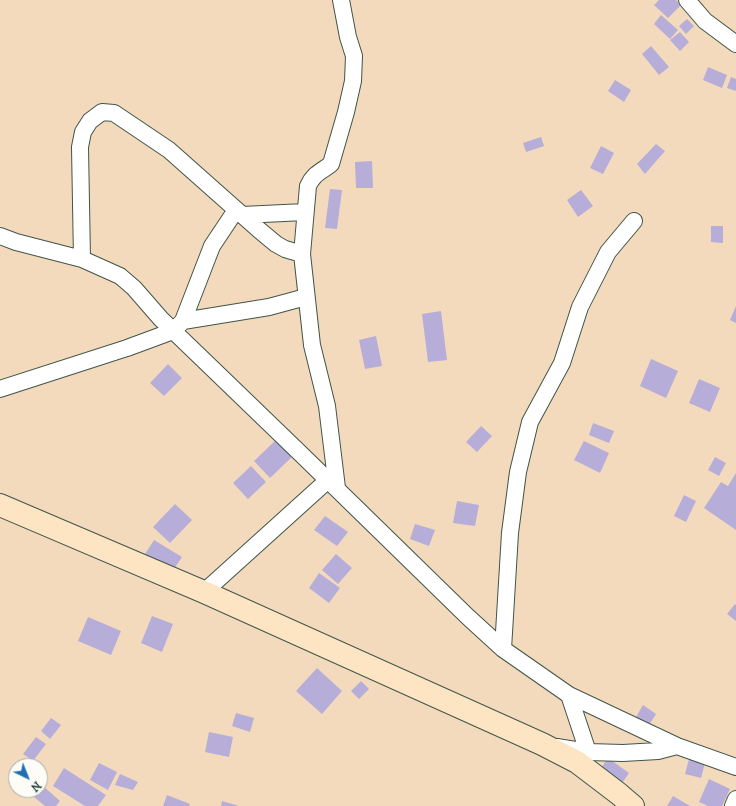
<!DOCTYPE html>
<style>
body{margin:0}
#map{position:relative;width:736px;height:806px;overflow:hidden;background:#f4dabc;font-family:"IM FELL DW Pica",serif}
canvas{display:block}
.north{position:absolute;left:8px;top:758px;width:40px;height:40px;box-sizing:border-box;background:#fdfcf7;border:1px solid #a4b0a9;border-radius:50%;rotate:137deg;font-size:11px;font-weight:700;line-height:16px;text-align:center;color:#1f3d34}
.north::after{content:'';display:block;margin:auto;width:14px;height:18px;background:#1f6fb2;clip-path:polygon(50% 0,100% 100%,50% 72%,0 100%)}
</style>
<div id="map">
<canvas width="736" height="806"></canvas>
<div class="north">N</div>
</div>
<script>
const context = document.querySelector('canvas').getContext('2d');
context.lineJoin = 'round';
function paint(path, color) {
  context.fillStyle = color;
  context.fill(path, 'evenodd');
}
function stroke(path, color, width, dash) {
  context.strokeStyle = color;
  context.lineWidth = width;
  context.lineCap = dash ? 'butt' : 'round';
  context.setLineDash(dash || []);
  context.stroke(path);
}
paint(new Path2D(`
 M659,0H676L681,5L668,18L654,5Z
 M661,15L678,30L670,39L654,24Z
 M687,19L694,26L686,34L679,26Z
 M680,32L689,42L680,51L670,40Z
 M651,46L669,67L659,75L642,54Z
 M708,67L727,75L722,88L703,80Z
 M731,77L736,79V91L727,88Z
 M615,80L631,90L624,102L608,91Z
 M541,137L544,146L526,152L523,143Z
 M656,144L665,151L645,174L637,164Z
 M601,146L614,153L603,174L590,168Z
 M372,161L373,188H356L355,162Z
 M330,189L342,190L337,229L325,228Z
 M581,190L593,206L578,217L567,200Z
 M711,226H723V243L711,242Z
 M736,306V323L730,320Z
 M441,311L447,360L428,362L422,314Z
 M376,336L382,366L365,369L359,340Z
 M651,359L678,371L666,398L640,386Z
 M168,364L182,378L164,396L150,383Z
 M699,379L720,388L710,412L689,403Z
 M593,423L614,431L609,443L589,435Z
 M481,426L492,436L477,452L466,442Z
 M278,438L294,455L270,478L254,461Z
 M584,441L609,453L600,473L574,460Z
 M715,457L726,463L719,476L708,470Z
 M251,466L266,482L248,499L233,483Z
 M736,473V530L704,508L721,482L728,486Z
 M684,495L696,501L686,522L674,516Z
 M457,501L479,505L475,526L453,523Z
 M175,504L192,520L170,543L153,527Z
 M325,516L348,532L337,546L314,530Z
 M415,524L435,530L429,546L410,539Z
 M154,540L182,557L172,572L145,554Z
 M336,554L352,568L338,584L322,570Z
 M319,573L340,588L329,603L309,588Z
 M735,604L736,605V621L727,614Z
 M152,616L173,624L162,652L141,643Z
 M88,617L121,631L111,655L78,641Z
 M317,668L342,691L322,714L296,691Z
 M361,681L369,689L359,699L351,691Z
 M643,705L656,714L649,725L636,717Z
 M236,713L254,718L250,732L232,726Z
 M51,718L61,725L50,739L41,731Z
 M209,732L233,737L229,757L205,752Z
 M36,737L46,744L33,761L23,754Z
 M608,758L629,773L620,786L599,771Z
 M689,759L705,763L701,778L685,774Z
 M99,763L117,772L108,790L90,780Z
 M64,768L106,795L98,806H85L53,786Z
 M120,774L138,782L133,790L115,785Z
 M709,779L730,789L722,806H708L699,802Z
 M43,786L60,801L56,806H45L34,797Z
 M167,795L190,804L189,806H163Z
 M673,796L690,806H667Z
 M222,801L239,806H221Z`), '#b7add9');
const street = new Path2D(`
 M687,0L705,21L736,44
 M242,215L305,212
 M0,236L16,242L82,259L120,276L134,288L161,319L302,455L468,617L503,649L569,695L677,746
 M82,259L80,147L83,132L90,121L102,112L114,113L169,150L258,229L276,244L285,249L302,254
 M183,321L269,307L306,297
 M0,389L127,348L173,331L183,321L212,246L236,210
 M337,488L327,406L312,345L302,254L308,186C314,173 321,172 331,164L346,112L353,81L354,56L348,37L341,0
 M204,592L328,480
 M503,649L510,533L518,472L530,422L562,363L580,307L608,252L634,221
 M569,695L588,752
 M557,747L588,752L623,753L658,751L677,746L736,767
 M733,806L736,799`);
const secondary = new Path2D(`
 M0,505L204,592L542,744L577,762L619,794L633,806`);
stroke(street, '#3f5548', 18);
stroke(secondary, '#3f5548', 24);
stroke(street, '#fff', 16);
stroke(secondary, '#fde5c4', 22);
</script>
